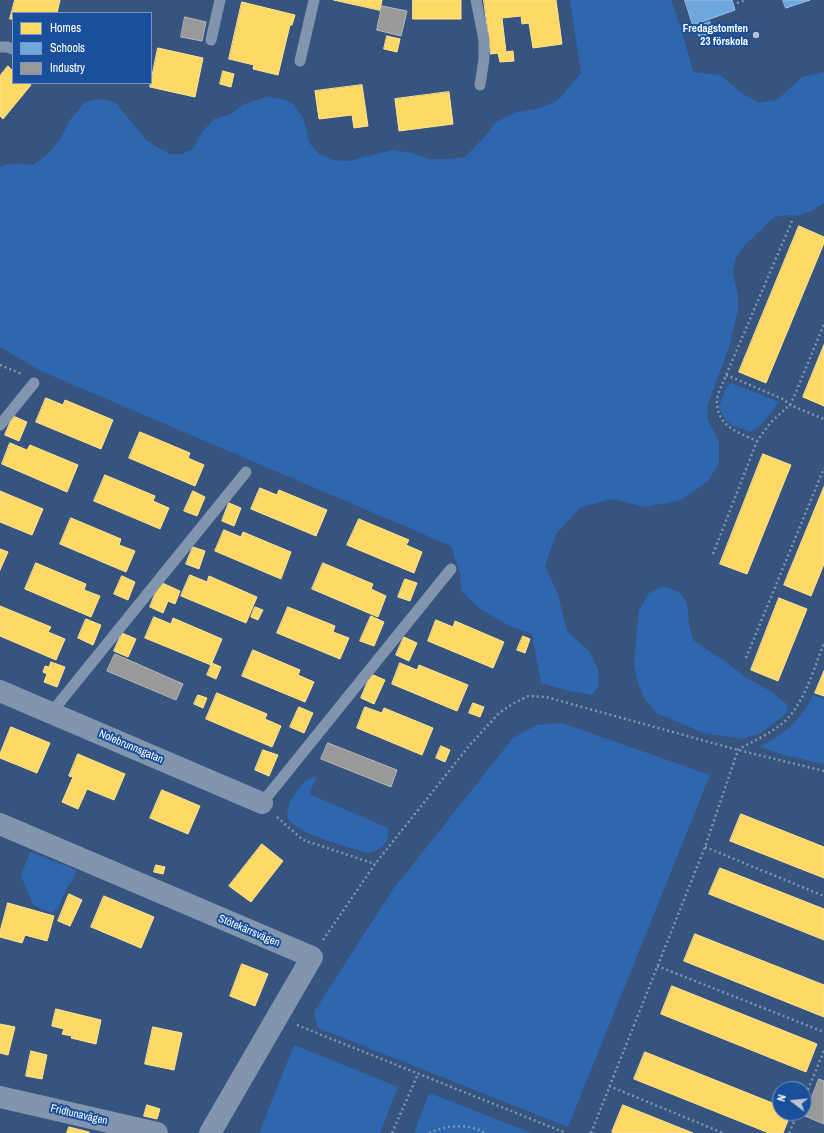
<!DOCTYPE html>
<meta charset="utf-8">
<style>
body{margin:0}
#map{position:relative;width:824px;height:1133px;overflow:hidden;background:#36547e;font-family:"Archivo Narrow",sans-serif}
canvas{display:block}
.legend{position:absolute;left:12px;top:12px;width:140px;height:72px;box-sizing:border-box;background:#194f9b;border:1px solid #7595c3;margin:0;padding:5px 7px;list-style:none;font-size:12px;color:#fff}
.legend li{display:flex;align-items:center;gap:8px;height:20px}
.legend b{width:20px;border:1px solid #7595c3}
.north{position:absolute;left:772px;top:1081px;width:40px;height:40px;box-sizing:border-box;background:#194f9b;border:1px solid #7595c3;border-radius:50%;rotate:286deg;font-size:11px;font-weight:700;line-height:16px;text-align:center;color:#fff}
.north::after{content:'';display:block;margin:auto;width:14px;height:18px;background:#b9c3d2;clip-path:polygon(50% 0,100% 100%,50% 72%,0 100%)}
</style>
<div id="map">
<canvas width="824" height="1133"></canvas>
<ul class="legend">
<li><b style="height:11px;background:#ffd966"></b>Homes</li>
<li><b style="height:11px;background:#6fa8dc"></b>Schools</li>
<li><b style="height:11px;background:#999"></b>Industry</li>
</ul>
<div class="north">N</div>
</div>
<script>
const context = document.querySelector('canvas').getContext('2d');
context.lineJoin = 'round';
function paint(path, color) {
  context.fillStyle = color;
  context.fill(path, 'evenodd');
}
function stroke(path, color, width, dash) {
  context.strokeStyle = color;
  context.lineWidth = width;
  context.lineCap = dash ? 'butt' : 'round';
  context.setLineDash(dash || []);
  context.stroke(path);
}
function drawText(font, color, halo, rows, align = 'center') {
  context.font = font + ' "Archivo Narrow",sans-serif';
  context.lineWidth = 4;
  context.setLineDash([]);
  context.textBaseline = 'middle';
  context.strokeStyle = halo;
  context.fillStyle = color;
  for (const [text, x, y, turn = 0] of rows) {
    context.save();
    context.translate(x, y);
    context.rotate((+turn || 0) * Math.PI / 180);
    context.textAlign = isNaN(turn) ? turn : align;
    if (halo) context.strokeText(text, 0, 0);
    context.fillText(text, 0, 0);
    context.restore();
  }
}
paint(new Path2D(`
 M570,0H671L681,28L693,72L720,75L743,94L760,103L777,100L802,77L824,72V203L810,212L796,216L787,215L774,217L745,245L736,257L733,272L738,297V310L730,344L707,407L708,421L719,441V463L708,481L679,501L644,507L612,499L581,507L556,534L545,566L558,594L567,631L589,651L598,669L599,685L592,695L569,691L541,683L532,634L509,626L479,608L462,592L460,573L451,546L41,371L0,347V167C10,163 22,164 33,165L47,155L61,138L70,120L85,102L100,99L115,102L147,141L170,154H182L193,149L202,132L214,119L229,115L244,104L267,97L282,99L293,104L303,117L310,144L319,154L333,160L348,161L392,150L412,153L428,159H447L465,157L488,133L496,122L517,112L536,109L555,102L562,96L581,73Z
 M732,383L779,402C773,409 761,429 751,431C748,431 743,429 739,428C726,423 724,419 719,406C722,399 725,386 732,383Z
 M664,586L679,592L687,602L689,624L693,640L729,664L745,677L772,692L788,705L786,714L761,733L742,739L704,733L658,714L645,700L638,683L634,663L639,610L649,593Z
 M813,695L824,699V764L788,756L760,747C786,732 799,723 813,695Z
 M562,723L710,775L568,1127L318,1028L314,1012L391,892L513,738L537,725Z
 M317,776L309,794L388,828C389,844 383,848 369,853C352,848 295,834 288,818C286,812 289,802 293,797C300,786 304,780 317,776Z
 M30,852L76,870L73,881L67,887L58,908L52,913L33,905L21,875Z
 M294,1045L398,1087L380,1133H259Z
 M429,1093L532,1133H414Z`), '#2e66b0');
const homes = new Path2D(`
 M15,0H60L57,13H13V19H10Z
 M334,0H382L380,10Z
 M413,0H461V19H413Z
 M484,0H556L562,44L533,48L529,23L522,24L521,16L502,18L506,52L513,51L514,61L500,62L498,53L491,54Z
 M242,2L295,15L292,25H290L278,75L253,69L254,65L229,59Z
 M387,36L400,39L397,52L384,49Z
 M158,48L203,58L195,97L150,87Z
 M8,66L13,71V83H28L31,85L3,119L0,116V76Z
 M223,71L234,74L231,87L220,84Z
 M362,85L368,126L354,128L352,115L319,119L315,91Z
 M449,92L453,124L399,131L395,99Z
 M799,226L824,237V243L766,383L739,372Z
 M824,345V406L803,397Z
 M46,398L63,405L65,400L113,420L101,449L36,422Z
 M13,416L27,422L19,441L5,435Z
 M140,432L190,453L188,458L204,465L195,486L129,458Z
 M10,443L27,450L30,445L78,465L67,492L2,464Z
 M763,454L791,465L747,574L720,564Z
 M105,475L155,496L153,501L169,508L160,529L94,501Z
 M824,487V564L811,596L784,585Z
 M260,488L277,495L279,490L327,510L316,536L251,509Z
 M0,491L43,509L32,535L0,522Z
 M193,491L205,497L197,516L184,511Z
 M229,503L241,508L234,526L222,521Z
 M71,518L121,539L119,545L135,551L126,572L60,544Z
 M359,519L409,540L406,545L422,552L414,573L347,545Z
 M224,530L241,537L243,532L291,552L281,579L215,551Z
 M193,547L205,551L199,569L186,564Z
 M0,549L8,552L0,570Z
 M36,563L86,584L84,590L100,596L91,617L25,589Z
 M323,563L373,584L371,589L386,596L378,617L312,589Z
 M190,575L207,582L209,576L257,597L246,623L181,596Z
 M122,576L135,582L128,600L114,594Z
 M405,579L417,583L410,601L398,597Z
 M160,582L180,591L175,604L168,601L163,613L150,607Z
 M779,598L807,609L778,681L751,670Z
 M0,606L51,627L48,632L65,639L56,660L0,636Z
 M255,607L263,610L258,620L251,617Z
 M288,607L335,626L333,632L349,638L340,659L277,633Z
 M371,616L384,622L374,646L360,641Z
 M154,617L171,624L173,618L222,639L211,665L145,638Z
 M86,619L101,625L93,645L78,638Z
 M436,620L453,627L455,621L504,642L493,668L428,641Z
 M122,633L136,639L128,657L114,651Z
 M523,636L530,639L525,653L517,650Z
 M404,637L417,643L409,661L396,655Z
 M253,650L300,670L298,675L314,682L305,702L242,676Z
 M51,662L65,667L57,687L44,682L47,674L43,672L45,666L49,667Z
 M212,663L221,667L216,679L207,675Z
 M400,663L417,670L419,665L468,685L457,711L392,684Z
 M824,671V696L815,693Z
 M371,674L385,680L374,704L361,698Z
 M217,693L267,714L265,719L281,726L272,747L206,719Z
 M198,695L207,698L203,708L194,704Z
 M473,703L484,707L480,717L469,713Z
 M299,707L313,713L304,733L290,727Z
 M365,707L382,713L384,708L433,728L422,755L357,728Z
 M11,727L50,743L37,773L0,758V754Z
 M441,746L450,750L445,762L436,758Z
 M263,750L278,755L269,776L255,770Z
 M78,754L125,774L114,800L87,789L78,809L62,802L73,777L69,776Z
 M162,790L200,806L188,834L150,818Z
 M741,814L824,847V878L730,841Z
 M262,844L283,861L251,902L229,886Z
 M156,865L165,867L163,874L154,872Z
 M720,868L824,909V940L709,894Z
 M69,894L82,900L70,926L58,921Z
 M104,896L154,917L141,948L91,927Z
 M8,903L54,916L47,941L25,935L22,943L0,937V932Z
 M695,934L824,985V1017L684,961Z
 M242,964L268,974L255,1006L230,996Z
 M672,986L817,1044L806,1072L661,1014Z
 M56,1009L101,1020L96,1044L71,1038L72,1036L62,1034L64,1029L52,1026Z
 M0,1024L15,1027L8,1055L0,1053Z
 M153,1027L182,1033L174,1070L145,1064Z
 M31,1051L47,1055L42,1079L26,1076Z
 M645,1052L780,1106V1113H791L783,1133H769L634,1079Z
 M147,1105L160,1109L157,1119L144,1116Z
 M623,1105L693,1133H615L612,1132Z
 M69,1127L89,1132V1133H67Z`);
paint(homes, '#ffd966');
stroke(homes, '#ffe494', 1);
const schools = new Path2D(`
 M685,0H732L735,10L693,25Z
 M783,0H810L786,8Z
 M710,22L713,34L700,38L695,27Z`);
paint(schools, '#6fa8dc');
stroke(schools, '#9ac2e6', 1);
const industry = new Path2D(`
 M382,6L407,11L401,36L377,30Z
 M185,17L206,22L202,41L181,37Z
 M115,654L183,684L176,700L107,671Z
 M328,743L397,770L391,787L321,759Z
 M819,1079L824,1081V1124L805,1116Z`);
paint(industry, '#999');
stroke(industry, '#b8b8b8', 1);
stroke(new Path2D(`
 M737,3L746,0
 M792,221L721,387C719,391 717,397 717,402C717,426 739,433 757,441L771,422L790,405L796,392L824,324
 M0,365L22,374
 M726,375L783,399L790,405L824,419
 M713,554L757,441
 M746,658L824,468
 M277,817L303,840L375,864
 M705,847L824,896
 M323,940L375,864L469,746L499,713L514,703L528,696L546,697L738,750L824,771
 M657,966L824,1032
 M297,1025L566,1133
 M609,1086L723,1133
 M804,1099L824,1051
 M392,1133L418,1074
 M429,1133C447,1125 468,1123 485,1133
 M591,1133L705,847L738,750C754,740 775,732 788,718C806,698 814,668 824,643
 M789,1133L798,1113`), '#8195af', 2.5, [2, 3]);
stroke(new Path2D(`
 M476,0L484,40V59L480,85
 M211,40L220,0
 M0,47H7L13,49
 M300,61L314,0
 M0,425L34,383
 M51,713L246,472
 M262,803L451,569`), '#8195af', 11);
stroke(new Path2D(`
 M0,691L262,803
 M0,824L312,957L210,1133
 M0,1097L157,1133`), '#8195af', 22);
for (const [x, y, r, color] of [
 [756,35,4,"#b9c3d2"]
]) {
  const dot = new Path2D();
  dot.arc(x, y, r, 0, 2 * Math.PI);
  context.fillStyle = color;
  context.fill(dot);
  stroke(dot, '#194f9b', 1.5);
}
drawText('bold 11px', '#fff', '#194f9b', [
 ["Fredagstomten",748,29],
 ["23 förskola",748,42]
], 'right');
drawText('11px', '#fff', '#194f9b', [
 ["Nolebrunnsgatan",131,747,23],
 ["Stötekärrsvägen",249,931,23],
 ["Fridtunavägen",79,1115,13]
]);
</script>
